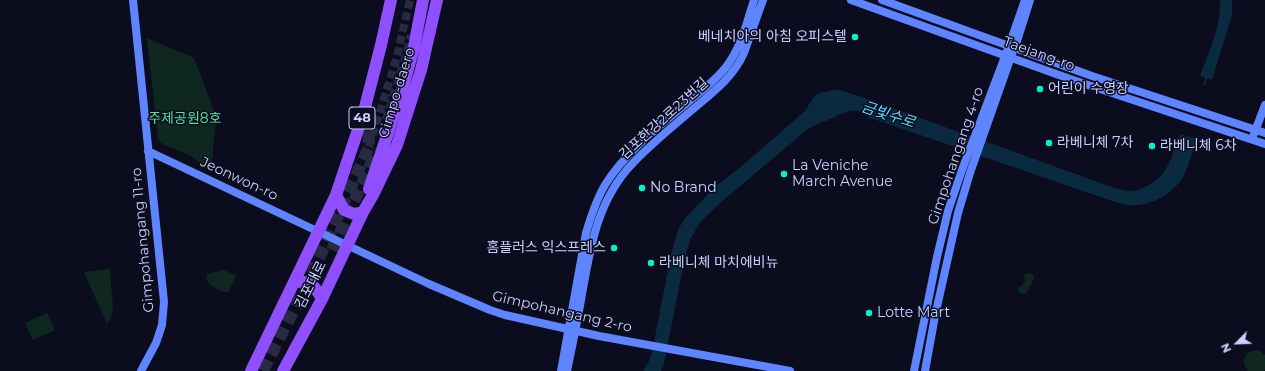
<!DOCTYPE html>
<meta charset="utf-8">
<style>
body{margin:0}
#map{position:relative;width:1265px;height:371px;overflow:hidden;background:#0b0d1e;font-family:Montserrat,sans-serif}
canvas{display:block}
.north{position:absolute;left:1217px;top:323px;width:40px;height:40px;-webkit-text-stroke:3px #0b0d1e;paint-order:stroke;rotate:246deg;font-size:11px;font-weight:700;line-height:16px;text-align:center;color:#c8d0ff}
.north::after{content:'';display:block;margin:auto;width:14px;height:18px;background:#c8d0ff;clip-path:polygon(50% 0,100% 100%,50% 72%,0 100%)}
</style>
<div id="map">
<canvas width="1265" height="371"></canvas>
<div class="north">N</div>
</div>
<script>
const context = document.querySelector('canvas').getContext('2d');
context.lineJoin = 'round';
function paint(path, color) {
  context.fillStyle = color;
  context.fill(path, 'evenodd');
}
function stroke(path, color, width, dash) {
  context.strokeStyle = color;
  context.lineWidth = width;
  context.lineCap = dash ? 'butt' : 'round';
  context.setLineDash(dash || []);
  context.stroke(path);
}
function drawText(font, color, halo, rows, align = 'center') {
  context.font = font + ' Montserrat,"Noto Sans KR",sans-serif';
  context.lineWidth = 3;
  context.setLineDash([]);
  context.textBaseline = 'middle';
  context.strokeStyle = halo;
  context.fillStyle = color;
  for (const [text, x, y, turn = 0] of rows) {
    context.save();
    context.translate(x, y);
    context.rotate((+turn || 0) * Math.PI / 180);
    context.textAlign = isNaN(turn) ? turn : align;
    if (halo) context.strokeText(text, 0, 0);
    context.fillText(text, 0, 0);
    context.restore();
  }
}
paint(new Path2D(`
 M147,38L194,58L216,116L211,171L191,156L161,143L158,138Z
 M110,269L113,309L111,318L107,324L84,272Z
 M224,270L236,276L228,293C220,290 204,286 207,274Z
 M1027,273L1032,274L1034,276L1032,283L1026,294L1019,293L1018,288L1022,286L1025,281L1024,275Z
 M47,313L55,330L33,340L25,323Z
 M1256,350L1260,351L1265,355V369L1264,371H1248C1241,362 1244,352 1256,350Z`), '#0e2820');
paint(new Path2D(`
 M1220,0H1232V15L1212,80L1200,76C1209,52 1221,26 1220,0Z
 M832,90H840L864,98L1112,187C1118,189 1124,191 1130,191C1136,191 1141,189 1145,187C1167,179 1173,154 1180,134L1197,139C1192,152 1189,166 1183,177C1173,194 1149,207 1130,205C1125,205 1120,203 1115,202L868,117C854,104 844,114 830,119C821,123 812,126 804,132L719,204L700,222L690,240L685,257L664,364L661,371H643L649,361L652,352L671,255L678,230L683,221L690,213L714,188L743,165L805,111L813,98L817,94Z`), '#0a2b3f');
stroke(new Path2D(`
 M1204,85L1207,76`), '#0a2b3f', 2);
stroke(new Path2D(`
 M386,120L405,59L411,35
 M369,147L396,60L410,0`), '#272a40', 8, [8, 4]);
stroke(new Path2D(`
 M332,250L375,155L378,151
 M263,371L310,278L369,147L368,118`), '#272a40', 12, [12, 6]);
stroke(new Path2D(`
 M133,0L164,302L162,325L156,343L141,371
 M851,0L1070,79L1265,144
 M882,0L1092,76L1265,133
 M1017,41L1030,0
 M1254,134L1265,105
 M148,151L429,284L490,310L505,315L599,336L790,371
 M561,371L586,233C591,216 596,200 605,185C624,154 658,127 686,104C700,92 715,81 726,67C741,48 747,22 754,0
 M567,371C572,347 577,323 581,300C590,250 596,201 633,163C651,144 672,127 692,110C712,93 733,78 744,53L763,0
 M914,371L937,257L948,211L962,170L1009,46L1025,0
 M925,371L935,316L958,213L970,173L1012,54`), '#5f84ff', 8);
stroke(new Path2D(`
 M369,189L402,91L414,47L423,0
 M336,195L344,210L354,214L363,212
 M295,282C310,280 315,286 322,299
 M251,371L336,195L363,115L381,45L391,0
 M283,371L322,299L363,212L374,193L397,145L421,70L437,0`), '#904fff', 12);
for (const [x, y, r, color] of [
 [855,37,4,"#00f3cd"],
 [1040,89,4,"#00f3cd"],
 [1049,143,4,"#00f3cd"],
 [1152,146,4,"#00f3cd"],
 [784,174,4,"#00f3cd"],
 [642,188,4,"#00f3cd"],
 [614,248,4,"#00f3cd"],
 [651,263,4,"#00f3cd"],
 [869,313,4,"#00f3cd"]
]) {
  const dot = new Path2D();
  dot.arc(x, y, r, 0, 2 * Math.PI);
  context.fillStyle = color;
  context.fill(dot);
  stroke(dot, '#0b0d1e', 1.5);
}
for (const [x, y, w] of [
 [362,118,26]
]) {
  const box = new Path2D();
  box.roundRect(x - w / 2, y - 11, w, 22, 3);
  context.fillStyle = '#0b0d1e';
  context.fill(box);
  stroke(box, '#c8d0ff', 1);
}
drawText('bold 13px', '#c8d0ff', null, [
 ["48",362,118]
]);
drawText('14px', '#c8d0ff', '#0b0d1e', [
 ["베네치아의 아침 오피스텔",847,37,"right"],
 ["어린이 수영장",1048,89],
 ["라베니체 7차",1057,143],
 ["라베니체 6차",1160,146],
 ["La Veniche",792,166],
 ["March Avenue",792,182],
 ["No Brand",650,188],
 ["홈플러스 익스프레스",606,248,"right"],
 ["라베니체 마치에비뉴",659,263],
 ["Lotte Mart",877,313]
], 'left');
drawText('14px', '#c8d0ff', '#0b0d1e', [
 ["Taejang-ro",1039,54,20],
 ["Gimpo-daero",397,93,-73],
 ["김포한강2로23번길",664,119,-42],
 ["Gimpohangang 4-ro",956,156,-71],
 ["Jeonwon-ro",239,179,25],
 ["Gimpohangang 11-ro",143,240,-95],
 ["김포대로",311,285,-63],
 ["Gimpohangang 2-ro",562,312,13]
]);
drawText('14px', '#53e099', '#0b0d1e', [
 ["주제공원8호",185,119]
]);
drawText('italic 15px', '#56dcff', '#0b0d1e', [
 ["금빛수로",888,115,18]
]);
</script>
